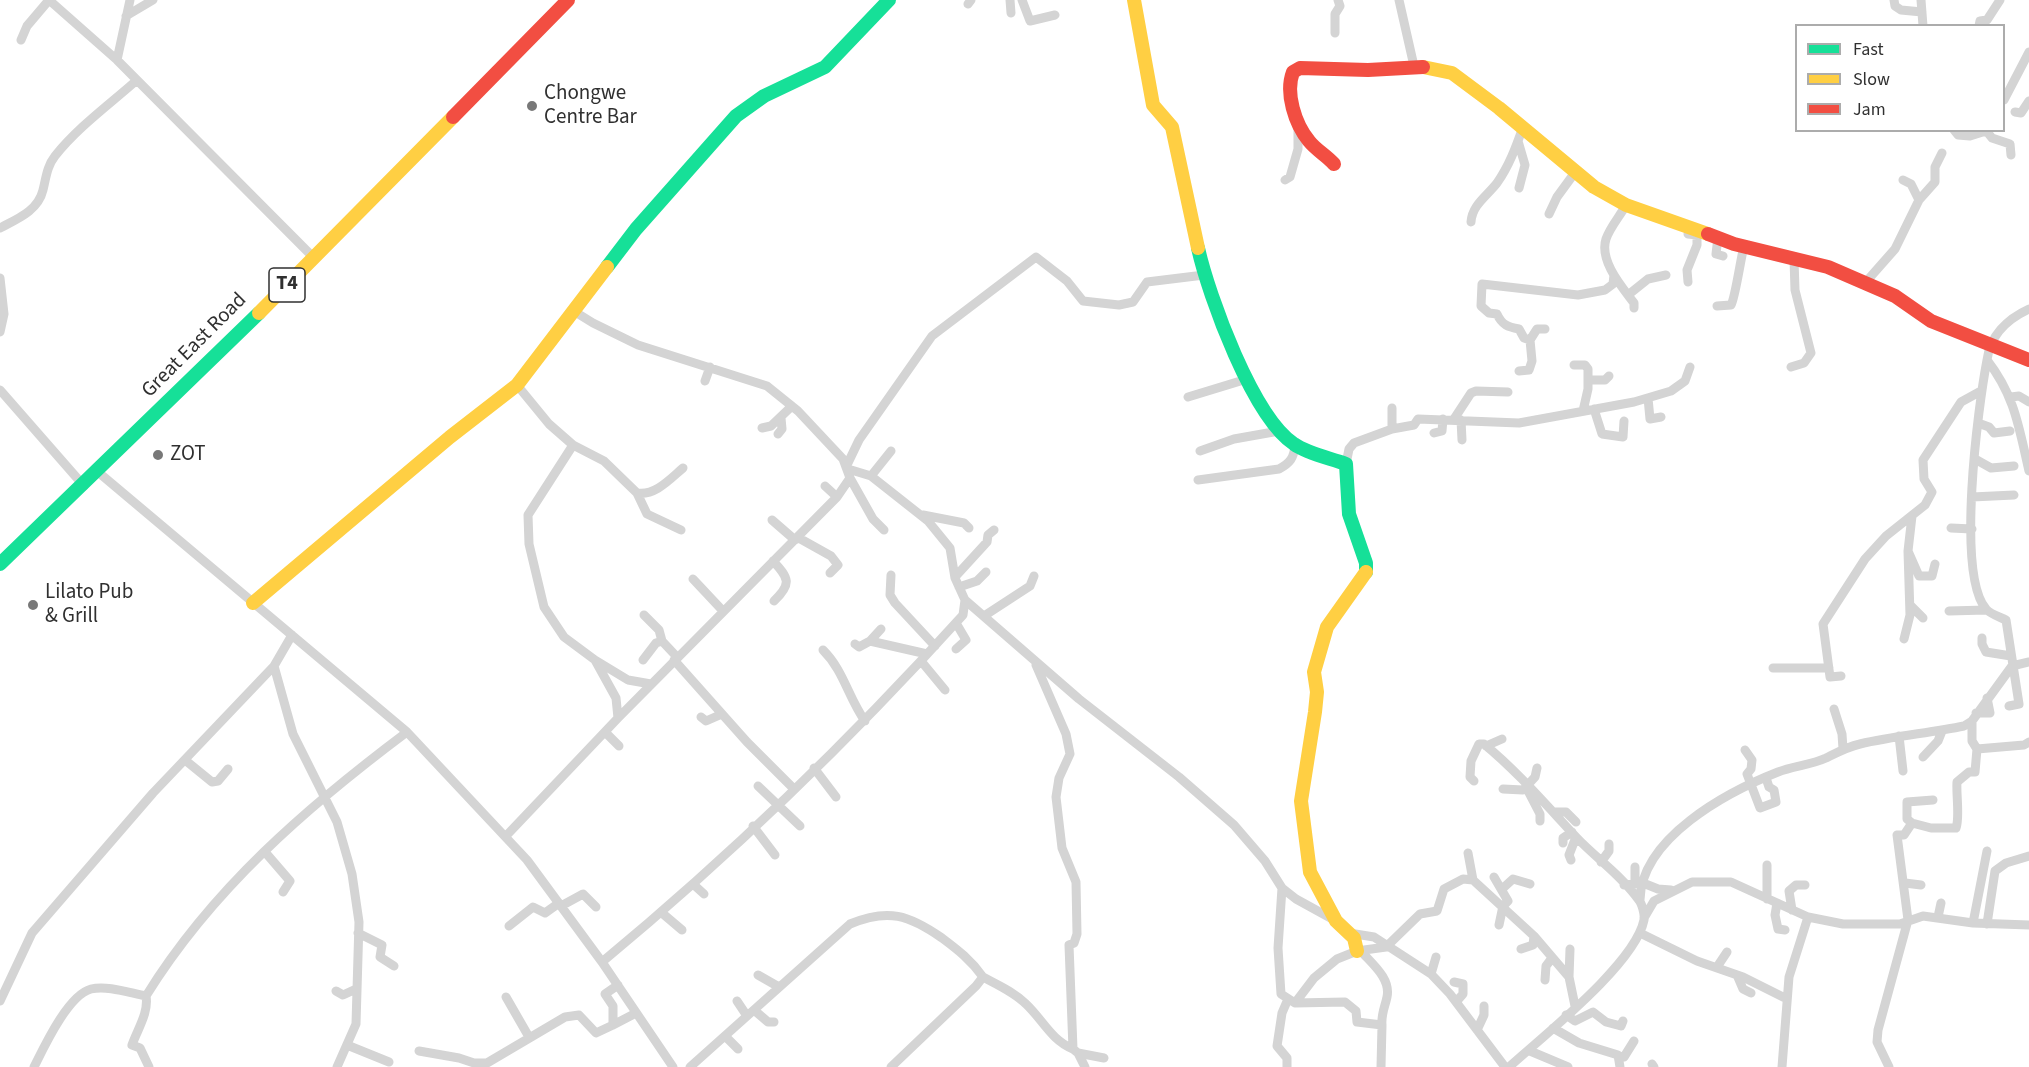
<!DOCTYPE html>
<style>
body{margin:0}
#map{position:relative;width:2029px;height:1067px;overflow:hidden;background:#fff;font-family:"Source Sans 3",sans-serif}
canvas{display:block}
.legend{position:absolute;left:1795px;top:24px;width:210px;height:108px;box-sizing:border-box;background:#fff;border:2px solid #acacac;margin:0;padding:8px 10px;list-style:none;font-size:18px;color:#303030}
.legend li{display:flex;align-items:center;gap:12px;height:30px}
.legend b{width:30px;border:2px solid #acacac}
</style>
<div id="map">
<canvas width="2029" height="1067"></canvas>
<ul class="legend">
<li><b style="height:8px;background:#16e098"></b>Fast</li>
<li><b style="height:8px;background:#ffcf43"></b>Slow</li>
<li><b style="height:8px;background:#f24e42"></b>Jam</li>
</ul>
</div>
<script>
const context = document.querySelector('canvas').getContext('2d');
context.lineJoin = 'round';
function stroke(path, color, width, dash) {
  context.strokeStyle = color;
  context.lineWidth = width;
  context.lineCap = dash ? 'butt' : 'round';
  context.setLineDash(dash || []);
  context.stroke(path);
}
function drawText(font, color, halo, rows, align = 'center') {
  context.font = font + ' "Source Sans 3",sans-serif';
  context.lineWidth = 6;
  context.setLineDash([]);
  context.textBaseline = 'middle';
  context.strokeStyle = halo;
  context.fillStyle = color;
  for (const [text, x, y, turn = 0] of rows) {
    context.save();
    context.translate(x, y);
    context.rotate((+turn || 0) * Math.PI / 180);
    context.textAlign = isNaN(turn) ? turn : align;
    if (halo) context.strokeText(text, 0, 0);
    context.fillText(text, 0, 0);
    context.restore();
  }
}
stroke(new Path2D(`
 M49,0L117,60L314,258
 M1010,0L1011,13
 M1022,0L1030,21L1055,15
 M1399,0L1414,66
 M1894,0L1895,6L1901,10L1922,12
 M1921,0L1923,26
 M968,4L971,0
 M126,16L153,0
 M1979,26L1980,21L1987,20L2000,0
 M1335,33V14L1340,6L1338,0
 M21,40L27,26L49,0
 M117,60L130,0
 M2004,100L2029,52
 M2015,112L2021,113L2029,101
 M1954,130L1958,135L1970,136L1989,130
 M1988,133L1992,138L2010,144L2011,155
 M1518,141L1525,165L1519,188
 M1285,180L1290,177L1298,149V125
 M1903,180L1911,184L1919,200
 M1626,205C1620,216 1610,227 1606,239C1599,261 1622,287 1634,303V308
 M1549,214L1557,197L1576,171
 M1471,222C1472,205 1487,196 1497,183C1509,166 1516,147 1523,127
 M0,228C17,219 38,211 43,190C46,178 47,166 55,156C78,127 110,104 137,80
 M1718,237L1716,254L1723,256
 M0,278L4,314L0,332
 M1688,282L1687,270L1697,245V235L1688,234
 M1865,283L1895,249L1919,200L1935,182V167L1942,153
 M1628,295L1648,279L1666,275
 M1717,306L1731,305C1735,299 1741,257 1744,246
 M2029,309C2007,319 1990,336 1987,360C2015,396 2019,428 2029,471
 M1530,340L1537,329H1545
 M1987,360C1978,407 1956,574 1986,609C1990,614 2000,617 2006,620L2019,704L2009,706
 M1574,365H1585L1588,369V389L1583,411
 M1791,367L1804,363L1811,353L1795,290L1794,259
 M1519,371L1529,370L1532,361L1530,340L1524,338L1519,329C1508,327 1502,325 1497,314L1489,313L1481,306L1482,284L1578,295L1605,290L1613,284L1614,275
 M1588,380H1605L1609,376
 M705,381L710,367
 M517,385L549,424L573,445L528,515L529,544L544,607L564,637L595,660L616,698L618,718
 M0,390L84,486
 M1188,397L1247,379
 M2011,397L2019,396L2029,402
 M1648,398L1650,419L1661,417
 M1594,409L1602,434L1623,437L1624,421
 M1454,419L1471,393L1476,391L1508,392
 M1461,420L1462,440
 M1978,423L1989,427L1994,433L2010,431
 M762,428L771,426L792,406
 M1392,429L1414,425L1418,419L1519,423L1634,402L1671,391L1685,381L1690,367
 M1434,433L1442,431L1443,419
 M778,434L782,429L781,418
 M573,445L604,461L637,493L647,514L681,530
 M1200,451L1234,439L1279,431
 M1975,459L1991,468L2014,466
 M1346,464L1349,449L1354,443L1392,429V408
 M847,465L859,440L932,336L1036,257L1067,281L1083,301L1119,305L1133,302L1147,282L1204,275
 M848,469L871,476L928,521L950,548L955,578L965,600L1079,699L1179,777L1234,825L1265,861L1282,888L1296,899L1336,921
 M98,472L407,732L527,860L602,962L673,1067
 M871,476L891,451
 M850,478L873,519L884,530
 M1198,480L1279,469C1290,463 1294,458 1295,445
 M825,486L837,497
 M637,493C655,496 670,479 683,468
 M1972,497L2014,495
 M923,515L964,523L969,528
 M1912,516L1908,551L1919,576H1932L1935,564
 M772,520L795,540
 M1951,528L1972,529
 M797,537L831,556L838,565L830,573
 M773,561C789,578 792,584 774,601
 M891,575L890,595L895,603L935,646
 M955,577L987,542L988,535L994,530
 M693,579L723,611
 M959,587L977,581L986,572
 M1910,605L1923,618
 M1949,611L1986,610
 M644,615L659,630L662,641
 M984,616L1030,586L1034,576
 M956,623L966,640L956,649
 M1982,638V644L1986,652L2011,656
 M1904,639L1910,615L1908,551
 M870,641L881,629
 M855,644L859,647L870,641L927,654
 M823,650C844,671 848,697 865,721
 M595,660L628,680L651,684
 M643,660L656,643L662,641L677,657
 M674,660L747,742L793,788
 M921,661L945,690
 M1036,665L1066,734L1070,754L1059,778L1056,797L1062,848L1076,882L1077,934L1074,943L1069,945L1073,1049L1078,1053L1085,1067
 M274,666L293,734L337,822L352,874L359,922L356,1024L337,1067
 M1773,668H1829
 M1841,676L1830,677L1823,624L1865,559L1886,536L1925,505L1932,492L1924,479L1923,460L1961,402L1981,391
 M1834,709L1842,734L1843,749
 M1976,713H1990L1987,698
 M701,717L706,721L722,714
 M1972,721V741L1977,749L2024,745L2029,742
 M605,732L619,746
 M1899,736L1903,771
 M1486,746L1502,739
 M1745,750L1752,760L1751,769L1747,774L1760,808L1776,802L1774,790L1769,787L1766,778
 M1923,757L1938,741L1942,731
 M185,760L212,782L218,781L228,769
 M814,768L836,797
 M1474,781L1470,777L1471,761L1479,744H1484C1518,772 1546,805 1577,838C1596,858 1622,876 1638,899C1642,903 1645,915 1644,920C1635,964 1543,1036 1509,1067
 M758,786L800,826
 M1526,787L1540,814V821
 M1503,789L1523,790L1535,777L1537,768
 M1554,812H1566L1576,822
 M1912,823L1907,819V802L1933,800
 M753,826L775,855
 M506,836L618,718L837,497L850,478L843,459L798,411L767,386L638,345L593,323L572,310
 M1563,843V838L1572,832
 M265,852L290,881L283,892
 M1468,853L1473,880
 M1571,860L1569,855L1576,837
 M1601,862L1609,851V844
 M1767,865V899
 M1494,877L1508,901L1503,906L1499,925
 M1635,883V867
 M1905,883L1921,885
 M693,884L704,894
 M1624,885L1643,883L1658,889L1671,890
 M1282,888L1278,948L1281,994L1295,1003L1345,1002L1356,1011L1357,1022L1382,1025L1381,1067
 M1502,889L1513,879L1530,884
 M1640,900C1641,838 1727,792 1778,772C1793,766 1811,765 1826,758C1838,752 1847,747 1860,744C1894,736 1930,733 1964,726L1972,721L2012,666L2029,662
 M1777,903L1775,915L1778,929L1785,930
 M561,906L583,894L596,907
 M1792,910L1789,891L1796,885H1805
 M662,913L682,930
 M1938,917L1941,903
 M1644,918L1654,901L1692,882H1731L1808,917L1843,924H1900L1923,916L1973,923L2029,925
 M1973,923L1987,851
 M1987,924L1995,871L2006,863L2029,856
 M509,926L533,907L545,913L559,903
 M358,933L382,945L380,957L394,966
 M1349,933L1374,937L1431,974L1450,994L1505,1067
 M1640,933L1697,961L1743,977L1787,999
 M1521,949L1533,945L1534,936
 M1360,950C1372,964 1391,978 1387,997C1385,1007 1381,1014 1382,1025
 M602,962C730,856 852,738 963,615L965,600
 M1717,967L1727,952
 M1431,974L1436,957
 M758,975L779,987
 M1737,975L1743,989L1751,993
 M983,977C998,985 1014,992 1026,1004C1043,1020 1051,1040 1073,1049
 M1569,977L1570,949
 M1545,980L1546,966L1552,958
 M1454,982L1463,984V994L1456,1002
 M336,991L343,995L356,989
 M146,996C149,1013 137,1030 132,1045L140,1048L149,1067
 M506,997L529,1037
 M0,1001L32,933L153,793L274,666L292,635
 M737,1001L747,1016
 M1295,1003L1314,978L1337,959L1357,951L1386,947L1420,914L1437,911L1444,889L1463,879L1473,880L1534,936L1569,977L1575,1006
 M754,1010L768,1022H774
 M1566,1015L1575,1021L1593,1012L1606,1022L1621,1026L1623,1021
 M613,1025L636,1013
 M1553,1028L1579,1043L1618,1055L1620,1067
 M1477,1030L1484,1015V1006
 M725,1036L738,1049
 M347,1045L389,1062
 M419,1051L459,1058L474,1063H487L565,1017L579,1015L596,1033L613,1025V1006L605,994L618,985
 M1530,1051L1568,1067
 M1078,1053L1104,1058
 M1624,1057L1634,1041
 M1652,1064L1654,1067
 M34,1067C44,1047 68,995 91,989C107,985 130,993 146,996C212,889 307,807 407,732
 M690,1067L850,924C888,908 909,915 942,938C958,950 971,960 983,977L976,986L891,1067
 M1287,1067V1058L1277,1046L1282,1013L1288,999
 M1782,1067L1789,977L1808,917
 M1889,1067L1877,1042L1878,1030L1908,920L1897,835H1904L1912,823L1931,828H1956C1960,818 1956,794 1957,782L1969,772H1975L1977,749`), '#d4d4d4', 9);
stroke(new Path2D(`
 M1198,248C1209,297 1253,417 1294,444C1308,454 1330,458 1346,464L1349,514L1366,563V572
 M607,267L636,229L736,116L764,96L825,67L889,0
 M0,564L259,313`), '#16e098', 14);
stroke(new Path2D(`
 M1134,0L1153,105L1172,127L1198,248
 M1423,67L1452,73L1499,108L1594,187L1626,205L1708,234
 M259,313L453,117
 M253,603L450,437L517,385L607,267
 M1357,951L1354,938L1336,921L1310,872L1301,801L1315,712L1317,692L1314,672L1327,627L1366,572`), '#ffcf43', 14);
stroke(new Path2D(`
 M453,117L568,0
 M1334,164C1326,155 1316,150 1309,141C1295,124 1285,93 1293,72L1300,68L1368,70L1423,67
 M1708,234L1734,244L1828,267L1895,296L1931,321L2029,360`), '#f24e42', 14);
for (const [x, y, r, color] of [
 [532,106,6,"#787878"],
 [158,455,6,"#787878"],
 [33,605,6,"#787878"]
]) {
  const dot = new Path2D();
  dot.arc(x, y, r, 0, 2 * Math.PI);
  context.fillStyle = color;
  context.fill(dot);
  stroke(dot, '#fff', 2);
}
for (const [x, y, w] of [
 [287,285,36]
]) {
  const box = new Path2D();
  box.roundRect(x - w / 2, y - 17, w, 34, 4.5);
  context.fillStyle = '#fff';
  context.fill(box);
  stroke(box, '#303030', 1.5);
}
drawText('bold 20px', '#303030', null, [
 ["T4",287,285]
]);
drawText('21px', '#303030', '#fff', [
 ["Chongwe",544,94],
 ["Centre Bar",544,118],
 ["ZOT",170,455],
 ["Lilato Pub",45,593],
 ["& Grill",45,617]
], 'left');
drawText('21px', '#303030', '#fff', [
 ["Great East Road",195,346,-45]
]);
</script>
